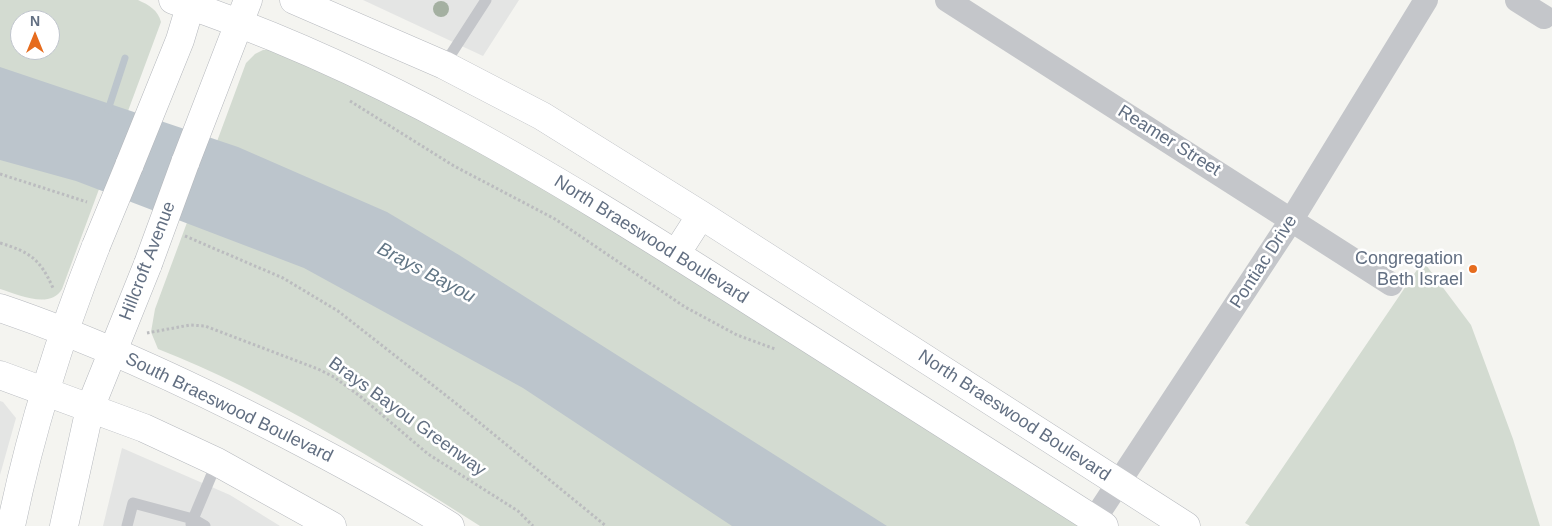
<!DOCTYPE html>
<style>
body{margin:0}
#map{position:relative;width:1552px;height:526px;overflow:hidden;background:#f4f4f0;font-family:Helvetica,sans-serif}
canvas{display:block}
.north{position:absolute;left:10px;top:10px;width:50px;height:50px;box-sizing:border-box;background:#fff;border:1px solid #c0c5cd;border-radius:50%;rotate:0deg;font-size:14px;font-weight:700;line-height:20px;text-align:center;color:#626f82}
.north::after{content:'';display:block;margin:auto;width:18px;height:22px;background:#e66c1e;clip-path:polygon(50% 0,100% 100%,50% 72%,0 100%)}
</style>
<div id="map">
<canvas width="1552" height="526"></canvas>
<div class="north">N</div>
</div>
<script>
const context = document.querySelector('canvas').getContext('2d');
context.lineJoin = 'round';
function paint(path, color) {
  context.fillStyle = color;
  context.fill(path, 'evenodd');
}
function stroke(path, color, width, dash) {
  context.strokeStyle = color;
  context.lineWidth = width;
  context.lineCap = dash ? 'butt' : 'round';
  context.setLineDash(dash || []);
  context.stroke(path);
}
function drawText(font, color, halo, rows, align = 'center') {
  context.font = font + ' Helvetica,sans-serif';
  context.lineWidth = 5;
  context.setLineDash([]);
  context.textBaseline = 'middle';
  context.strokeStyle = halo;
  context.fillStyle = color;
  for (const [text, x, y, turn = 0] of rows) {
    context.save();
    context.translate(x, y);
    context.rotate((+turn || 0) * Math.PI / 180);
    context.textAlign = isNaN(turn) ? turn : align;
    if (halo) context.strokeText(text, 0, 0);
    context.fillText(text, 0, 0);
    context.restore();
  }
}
paint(new Path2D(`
 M363,0H519L483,56Z
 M0,401L3,402L16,418L0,475Z
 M122,448L230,495L280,526H103Z`), '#e4e5e4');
paint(new Path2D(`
 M0,0H138C149,5 158,10 161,22L62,289C50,310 17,294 0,289ZM20,20H50V50H20Z
 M263,50H272L307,62L549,186L1085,526H480C378,461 270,393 158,349L151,332L155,309L246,63L255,54Z
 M1423,261L1471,325L1513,439L1540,526H1250L1245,523Z`), '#d3dbd1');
paint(new Path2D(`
 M0,67L238,147L387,212L459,255L887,526H732L523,388L304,268L76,181L0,160Z`), '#bcc5cc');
stroke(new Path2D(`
 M108,110L125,58`), '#bcc5cc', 7);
const secondary = new Path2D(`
 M173,0C373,65 555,177 731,289C855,368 979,447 1104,526
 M294,0L444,65L542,116L701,215L1186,526
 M676,254L701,215
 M0,308C98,341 193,386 284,433C340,462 396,492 450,526
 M0,375L144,428L217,462L332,526`);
const primary = new Path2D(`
 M185,163L248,0
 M129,166L180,40L192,0
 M11,526C31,429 60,337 96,246
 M64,526L90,408L148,264`);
stroke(secondary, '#b6b9be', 29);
stroke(primary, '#b4b7bc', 29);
stroke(new Path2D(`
 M350,101L454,166L555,219L685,307L737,335L775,349
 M0,174L87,202
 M185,236L283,278L338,311L453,401L606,526
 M0,243C30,252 40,259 53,288
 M147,333L190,325L205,326L318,369L334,377L361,397L428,454L518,511L533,526`), '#bbbcbf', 3, [2.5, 2.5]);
stroke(new Path2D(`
 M444,65L486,0
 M191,524L217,462
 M127,526L133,503L193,519L205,526`), '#c4c6ca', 11);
stroke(new Path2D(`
 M947,0L1391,284
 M1517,0L1544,17
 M1094,520L1292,219L1426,0`), '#c4c6ca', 24);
stroke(secondary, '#fff', 28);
stroke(primary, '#fff', 28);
const primaryBridge = new Path2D(`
 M96,246L129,166
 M148,264L185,163`);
stroke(primaryBridge, '#b4b7bc', 29, []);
stroke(primaryBridge, '#fff', 28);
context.fillStyle = '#a4b0a1';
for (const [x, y] of [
 [441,9]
]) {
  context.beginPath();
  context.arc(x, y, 8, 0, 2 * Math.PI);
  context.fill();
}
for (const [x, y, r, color] of [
 [1473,269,5,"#e66c1e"]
]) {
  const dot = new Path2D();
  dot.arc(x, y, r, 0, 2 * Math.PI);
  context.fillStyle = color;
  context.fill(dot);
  stroke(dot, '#fff', 2);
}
drawText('18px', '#626f82', '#fff', [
 ["Reamer Street",1169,141,32],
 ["North Braeswood Boulevard",651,240,32],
 ["Hillcroft Avenue",148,261,-69],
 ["Pontiac Drive",1264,262,-57],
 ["South Braeswood Boulevard",229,408,26],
 ["North Braeswood Boulevard",1014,416,33],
 ["Brays Bayou Greenway",407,417,36]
]);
drawText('18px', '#626f82', '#fff', [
 ["Congregation",1463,259],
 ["Beth Israel",1463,280]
], 'right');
drawText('italic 19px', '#637786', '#fff', [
 ["Brays Bayou",426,273,28]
]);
</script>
